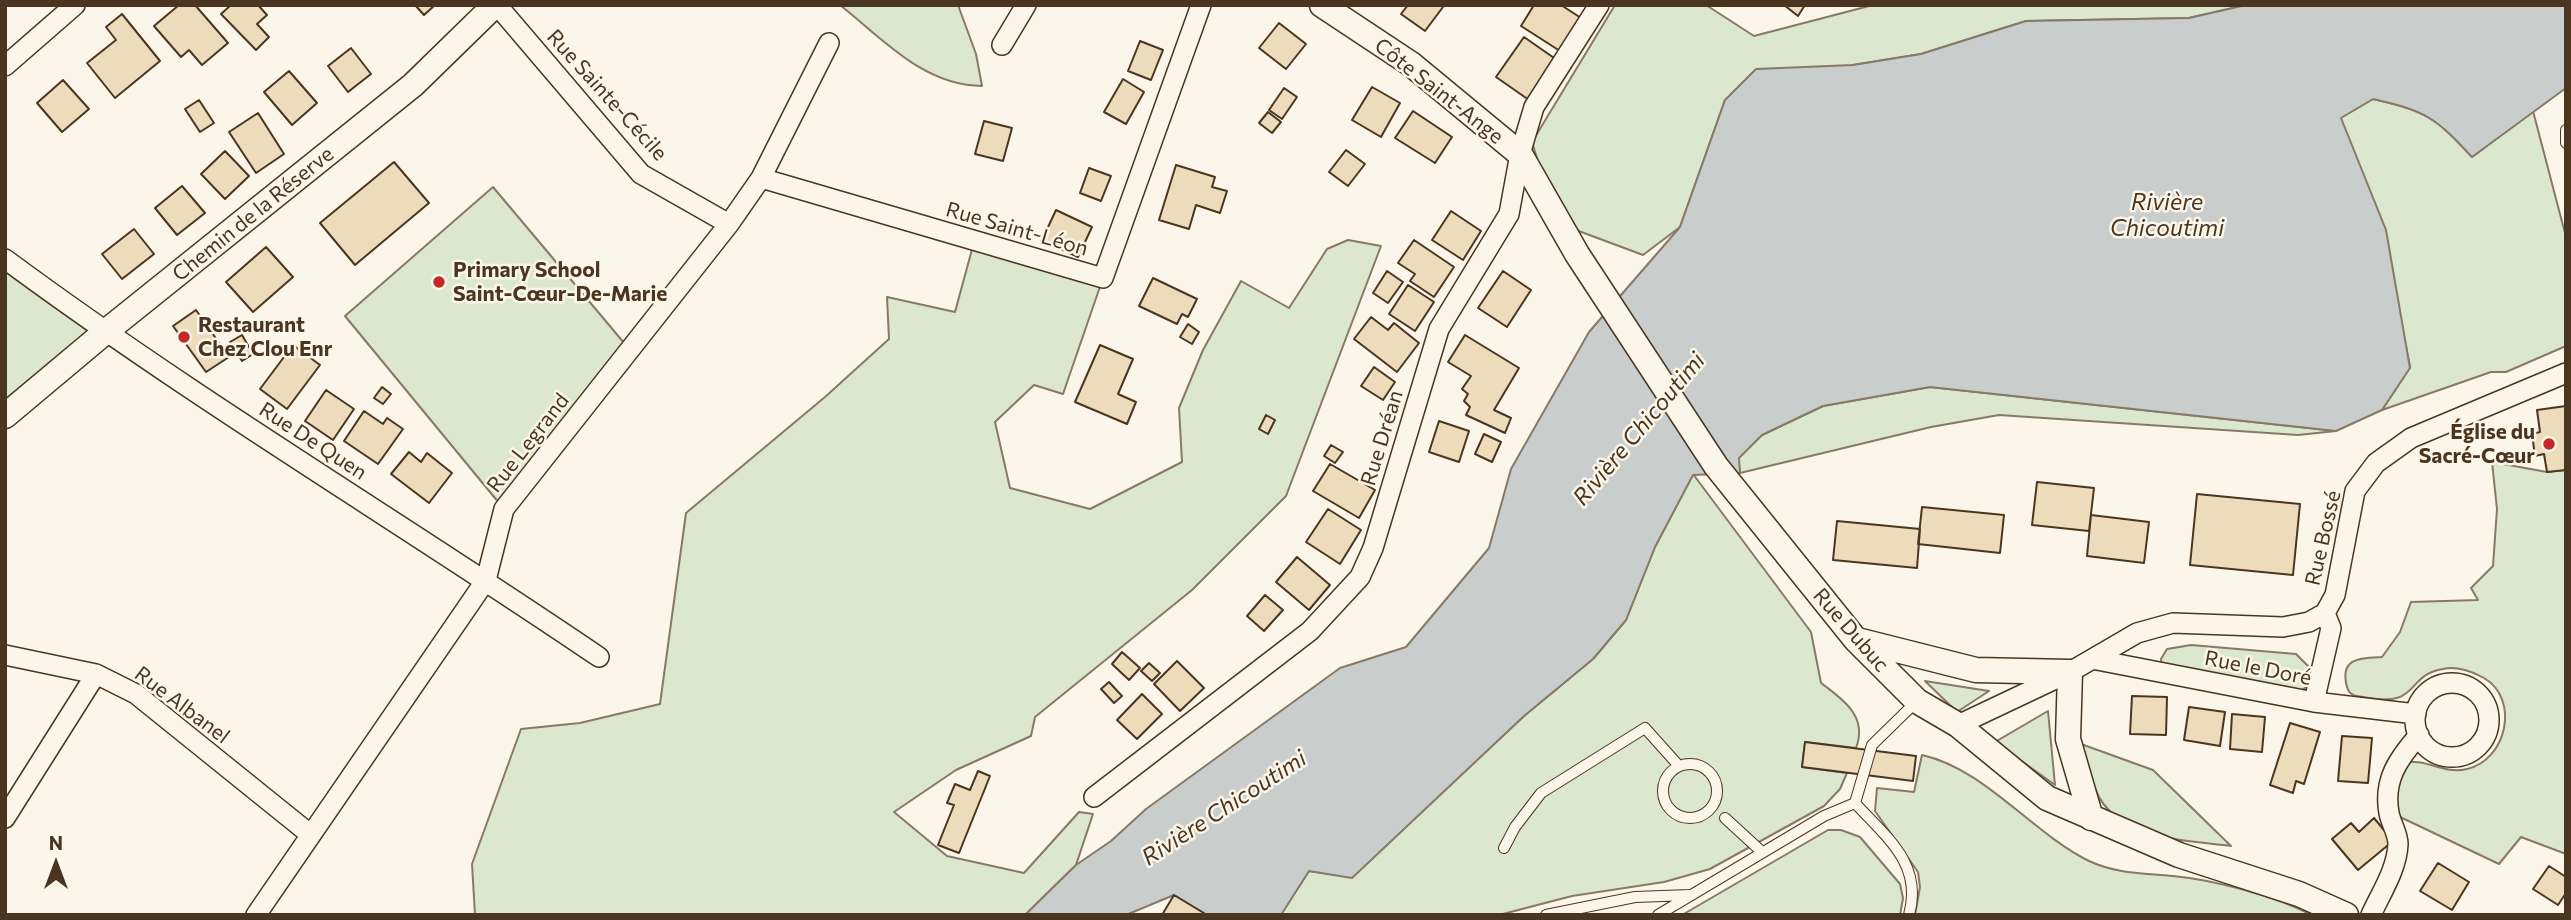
<!DOCTYPE html>
<meta charset="utf-8">
<style>
body{margin:0}
#map{position:relative;width:2571px;height:920px;overflow:hidden;background:#fbf6e9;font-family:Commissioner,sans-serif}
canvas{display:block}
.frame{position:absolute;inset:0;border:7px solid #4a3520;pointer-events:none}
.north{position:absolute;left:21px;top:829px;width:70px;height:70px;-webkit-text-stroke:5px #fbf6e9;paint-order:stroke;rotate:0deg;font-size:19px;font-weight:700;line-height:28px;text-align:center;color:#4a3520}
.north::after{content:'';display:block;margin:auto;width:24px;height:32px;background:#4a3520;clip-path:polygon(50% 0,100% 100%,50% 72%,0 100%)}
</style>
<div id="map">
<canvas width="2571" height="920"></canvas>
<div class="frame"></div>
<div class="north">N</div>
</div>
<script>
const context = document.querySelector('canvas').getContext('2d');
context.lineJoin = 'round';
function paint(path, color) {
  context.fillStyle = color;
  context.fill(path, 'evenodd');
}
function stroke(path, color, width, dash) {
  context.strokeStyle = color;
  context.lineWidth = width;
  context.lineCap = dash ? 'butt' : 'round';
  context.setLineDash(dash || []);
  context.stroke(path);
}
function drawText(font, color, halo, rows, align = 'center') {
  context.font = font + ' Commissioner,sans-serif';
  context.lineWidth = 5;
  context.setLineDash([]);
  context.textBaseline = 'middle';
  context.strokeStyle = halo;
  context.fillStyle = color;
  for (const [text, x, y, turn = 0] of rows) {
    context.save();
    context.translate(x, y);
    context.rotate((+turn || 0) * Math.PI / 180);
    context.textAlign = isNaN(turn) ? turn : align;
    if (halo) context.strokeText(text, 0, 0);
    context.fillText(text, 0, 0);
    context.restore();
  }
}
const green = new Path2D(`
 M840,5H958L976,54L982,86C924,86 883,39 840,5Z
 M1615,5H1706L1754,36L1873,5H2246L2189,18L2026,21L1921,54L1853,65L1725,100L1680,227L1643,255L1576,230L1542,175L1532,142Z
 M2373,99C2426,111 2435,117 2472,157L2533,111L2566,237V346L2506,372H2491L2382,410L2410,367L2404,337L2340,118Z
 M493,187L630,350L504,509L345,316Z
 M1348,240L1381,246L1286,496L1192,590L1035,717L1031,736L956,770L894,812L947,856L1024,873L1079,812L1093,814L1076,865L1025,915H475L472,864L521,729L580,723L660,704L686,513L825,397L889,339L887,297L955,312L974,242L1103,278L1063,394L1034,385L995,422L1010,488L1090,509L1182,462L1179,408L1203,350L1241,281L1289,308L1327,249Z
 M5,259L104,333L5,414Z
 M1930,387L2336,431L2298,435L1999,415L1931,427L1740,473L1738,458L1762,435L1823,406Z
 M2492,462L2547,472L2566,470V854L2521,837L2499,864L2398,816L2395,774L2399,763C2428,757 2442,775 2467,769C2507,760 2520,699 2484,678C2472,671 2456,666 2443,669C2404,675 2422,709 2363,697C2355,696 2349,695 2347,687C2339,657 2361,658 2382,657L2400,632L2411,602L2478,600L2471,588L2493,566L2497,509Z
 M1693,474L1811,632L1821,683C1844,700 1868,717 1856,748L1805,742L1802,767L1847,773L1840,789L1824,806L1710,869L1664,882L1572,896L1499,915H1280L1309,871L1352,877L1524,716L1593,659L1626,620L1655,547Z
 M2191,645L2296,654L2308,666L2306,687L2301,691L2162,670L2161,659L2167,649Z
 M1925,681L1989,691L1957,712Z
 M2048,711L2055,785L1995,742Z
 M2081,744L2153,770L2231,846C2187,840 2117,840 2096,791C2089,776 2086,760 2081,744Z
 M1922,755C1985,769 2032,833 2089,861C2117,874 2143,873 2173,876C2215,880 2274,896 2312,915H1915L1920,887L1918,872L1875,811L1877,788L1914,792Z
 M1828,830H1841L1860,837L1900,884L1903,898L1900,915H1682Z`);
paint(green, '#dce7d0');
stroke(green, '#887966', 2);
const water = new Path2D(`
 M2246,5H2566V88L2472,157C2435,117 2426,111 2373,99L2341,118L2386,230L2410,368L2382,410L2336,431L1930,387L1823,406L1762,435L1739,458L1740,473L1693,475L1655,547L1626,620L1593,659L1524,716L1352,878L1309,871L1281,915H1207L1174,895L1126,915H1025L1076,865L1111,841L1146,809L1340,668L1406,647L1489,548L1511,469L1589,332L1680,227L1725,100L1756,69L1853,65L1921,54L2026,21L2189,18Z`);
paint(water, '#c9cecd');
stroke(water, '#887966', 2);
const building = new Path2D(`
 M179,5H195L228,43L202,65L189,50L181,57L154,26Z
 M231,5H258L267,15L257,24L269,37L256,50L221,14Z
 M415,5H435L424,15Z
 M1408,5H1441L1443,7L1425,31L1401,14Z
 M1534,5H1561L1581,18L1560,51L1521,26Z
 M1784,5H1805L1798,16Z
 M122,14L160,61L115,98L87,63L116,40L106,27Z
 M1279,23L1306,44L1286,69L1259,48Z
 M1524,37L1557,60L1529,100L1496,77Z
 M1140,41L1163,50L1151,80L1128,71Z
 M351,48L371,74L348,92L328,66Z
 M289,71L317,103L292,125L264,92Z
 M1123,79L1144,92L1126,124L1104,112Z
 M63,80L89,109L62,132L37,103Z
 M1372,87L1400,103L1381,137L1352,120Z
 M1284,88L1297,97L1282,119L1269,110Z
 M199,100L214,123L200,132L185,109Z
 M1413,111L1452,137L1435,163L1395,138Z
 M1268,112L1281,122L1272,133L1259,123Z
 M258,113L284,154L256,173L229,132Z
 M984,121L1012,128L1003,161L975,154Z
 M1346,150L1365,164L1348,186L1329,172Z
 M225,151L249,176L225,199L201,174Z
 M394,162L429,203L355,265L320,223Z
 M1176,165L1215,177L1212,187L1227,191L1220,213L1196,205L1189,229L1159,220Z
 M1089,168L1111,176L1101,201L1080,193Z
 M182,186L205,213L177,235L155,208Z
 M1056,210L1092,227L1078,257L1042,240Z
 M1451,211L1481,231L1463,260L1432,240Z
 M134,229L154,254L122,279L102,254Z
 M1414,240L1454,267L1434,297L1410,281L1415,274L1398,263Z
 M266,247L293,277L253,312L226,282Z
 M1387,271L1403,282L1388,303L1373,293Z
 M1503,271L1531,290L1507,327L1478,308Z
 M1153,278L1197,299L1188,317L1182,314L1177,324L1139,306Z
 M1408,285L1434,302L1415,331L1389,314Z
 M196,310L229,357L206,372L173,326Z
 M1371,317L1388,330L1394,323L1419,343L1397,372L1354,339Z
 M1188,324L1199,332L1192,344L1180,337Z
 M242,335L253,354L242,361L230,342Z
 M1465,335L1519,368L1494,410L1511,418L1505,433L1466,415L1470,407L1464,401L1468,394L1462,389L1471,376L1448,362Z
 M293,345L320,365L287,409L260,389Z
 M1100,345L1133,359L1118,394L1136,402L1127,424L1075,402Z
 M1374,367L1395,382L1383,400L1361,386Z
 M382,387L391,394L383,404L374,398Z
 M326,390L354,409L333,440L305,421Z
 M2566,406V470L2547,472L2544,454L2535,456L2532,434L2540,432L2537,410Z
 M364,411L383,424L387,418L403,429L378,464L344,441Z
 M1266,415L1275,420L1268,434L1259,429Z
 M1439,421L1469,431L1459,462L1429,452Z
 M1484,434L1501,442L1492,462L1475,454Z
 M1331,445L1343,452L1335,463L1324,456Z
 M409,452L421,462L427,453L452,473L429,503L391,474Z
 M1330,464L1375,490L1359,518L1313,491Z
 M2037,482L2094,488L2089,531L2032,525Z
 M2197,494L2300,504L2293,575L2190,565Z
 M1922,507L2004,515L2000,553L1918,544Z
 M1328,509L1361,530L1340,564L1306,542Z
 M2091,515L2149,522L2144,563L2087,556Z
 M1837,521L1920,529L1917,568L1833,560Z
 M1297,557L1330,585L1309,610L1276,582Z
 M1265,595L1283,610L1264,631L1247,616Z
 M1122,652L1140,668L1129,680L1112,664Z
 M1177,661L1204,688L1180,711L1154,684Z
 M1149,663L1160,673L1152,681L1141,671Z
 M1109,682L1122,696L1114,703L1101,689Z
 M1142,694L1162,714L1137,739L1117,720Z
 M2132,696L2167,697L2166,735L2130,734Z
 M2189,707L2225,712L2220,746L2184,740Z
 M2232,714L2265,717L2262,752L2230,749Z
 M2290,723L2320,732L2304,784L2296,781L2293,793L2270,785Z
 M2342,736L2372,738L2368,783L2338,781Z
 M1805,742L1916,756L1913,781L1802,767Z
 M978,771L990,776L959,853L938,845L954,805L947,803L955,784L970,790Z
 M2374,818L2393,841L2358,870L2332,839L2351,823L2359,832Z
 M2438,863L2469,882L2452,910L2420,891Z
 M2549,866L2566,877V893L2558,905L2533,889Z
 M1174,895L1207,915H1162Z`);
paint(building, '#ecdcbc');
stroke(building, '#4a3520', 2);
const service = new Path2D(`
 M2566,130V143
 M1663 791a27 27 0 1 1 54 0a27 27 0 1 1-54 0Z
 M1855,803C1887,838 1923,864 1909,915
 M1725,818L1762,852
 M1504,848L1515,827L1541,793L1645,728L1679,766
 M1546,915L1635,897L1690,895
 M1658,915L1824,816L1855,803L1872,745L1917,701`);
const minor = new Path2D(`
 M497,5L641,174L729,224
 M1002,45L1026,5
 M5,66L75,5
 M761,178L1103,278L1201,5
 M5,259C197,401 402,523 599,657
 M5,655L96,674L136,694L311,835
 M2092,659L2314,702L2416,714
 M2415 720a37 37 0 1 1 74 0a37 37 0 1 1-74 0Z
 M2314,702L2331,628L2325,613
 M1958,725L2070,672L2137,633L2173,623L2283,627L2309,622L2325,613L2335,595L2355,491L2376,463L2411,438L2566,373
 M1094,797L1310,631L1360,577L1373,548L1439,329L1509,214L1520,154L1534,107L1599,5
 M5,818L96,674
 M256,915L486,580L504,509L729,224L761,178L829,43
 M2371,915C2381,893 2397,869 2398,844C2398,833 2391,824 2389,813C2383,780 2398,759 2419,735`);
const tertiary = new Path2D(`
 M1322,5L1411,64L1520,154L1577,254L1716,466L1856,640L1917,701L1958,725L2047,798L2179,855L2299,894L2346,915
 M5,416L104,333L413,85L495,5
 M1857,640L1976,670L2070,672L2068,739L2091,818`);
stroke(service, '#4a3520', 12);
stroke(minor, '#4a3520', 22);
stroke(tertiary, '#4a3520', 27);
stroke(service, '#fbf6e9', 10);
stroke(minor, '#fbf6e9', 19);
stroke(tertiary, '#fbf6e9', 24);
for (const [x, y, r, color] of [
 [439,282,7,"#c62828"],
 [184,337,7,"#c62828"],
 [2549,444,7,"#c62828"]
]) {
  const dot = new Path2D();
  dot.arc(x, y, r, 0, 2 * Math.PI);
  context.fillStyle = color;
  context.fill(dot);
  stroke(dot, '#fbf6e9', 2.5);
}
drawText('21px', '#4a3520', '#fbf6e9', [
 ["Côte Saint-Ange",1439,91,38],
 ["Rue Sainte-Cécile",607,95,48],
 ["Chemin de la Réserve",253,214,-39],
 ["Rue Saint-Léon",1017,229,16],
 ["Rue Dréan",1382,438,-73],
 ["Rue De Quen",313,441,33],
 ["Rue Legrand",528,443,-52],
 ["Rue Bossé",2323,538,-77],
 ["Rue Dubuc",1851,630,49],
 ["Rue le Doré",2258,668,11],
 ["Rue Albanel",182,705,37]
]);
drawText('bold 21px', '#4a3520', '#fbf6e9', [
 ["Primary School",453,270],
 ["Saint-Cœur-De-Marie",453,294],
 ["Restaurant",198,325],
 ["Chez Clou Enr",198,349],
 ["Église du",2535,432,"right"],
 ["Sacré-Cœur",2535,456,"right"]
], 'left');
drawText('italic 23px', '#4a3520', '#fbf6e9', [
 ["Rivière",2167,202],
 ["Chicoutimi",2167,228],
 ["Rivière Chicoutimi",1639,429,-50],
 ["Rivière Chicoutimi",1224,808,-33]
]);
</script>
